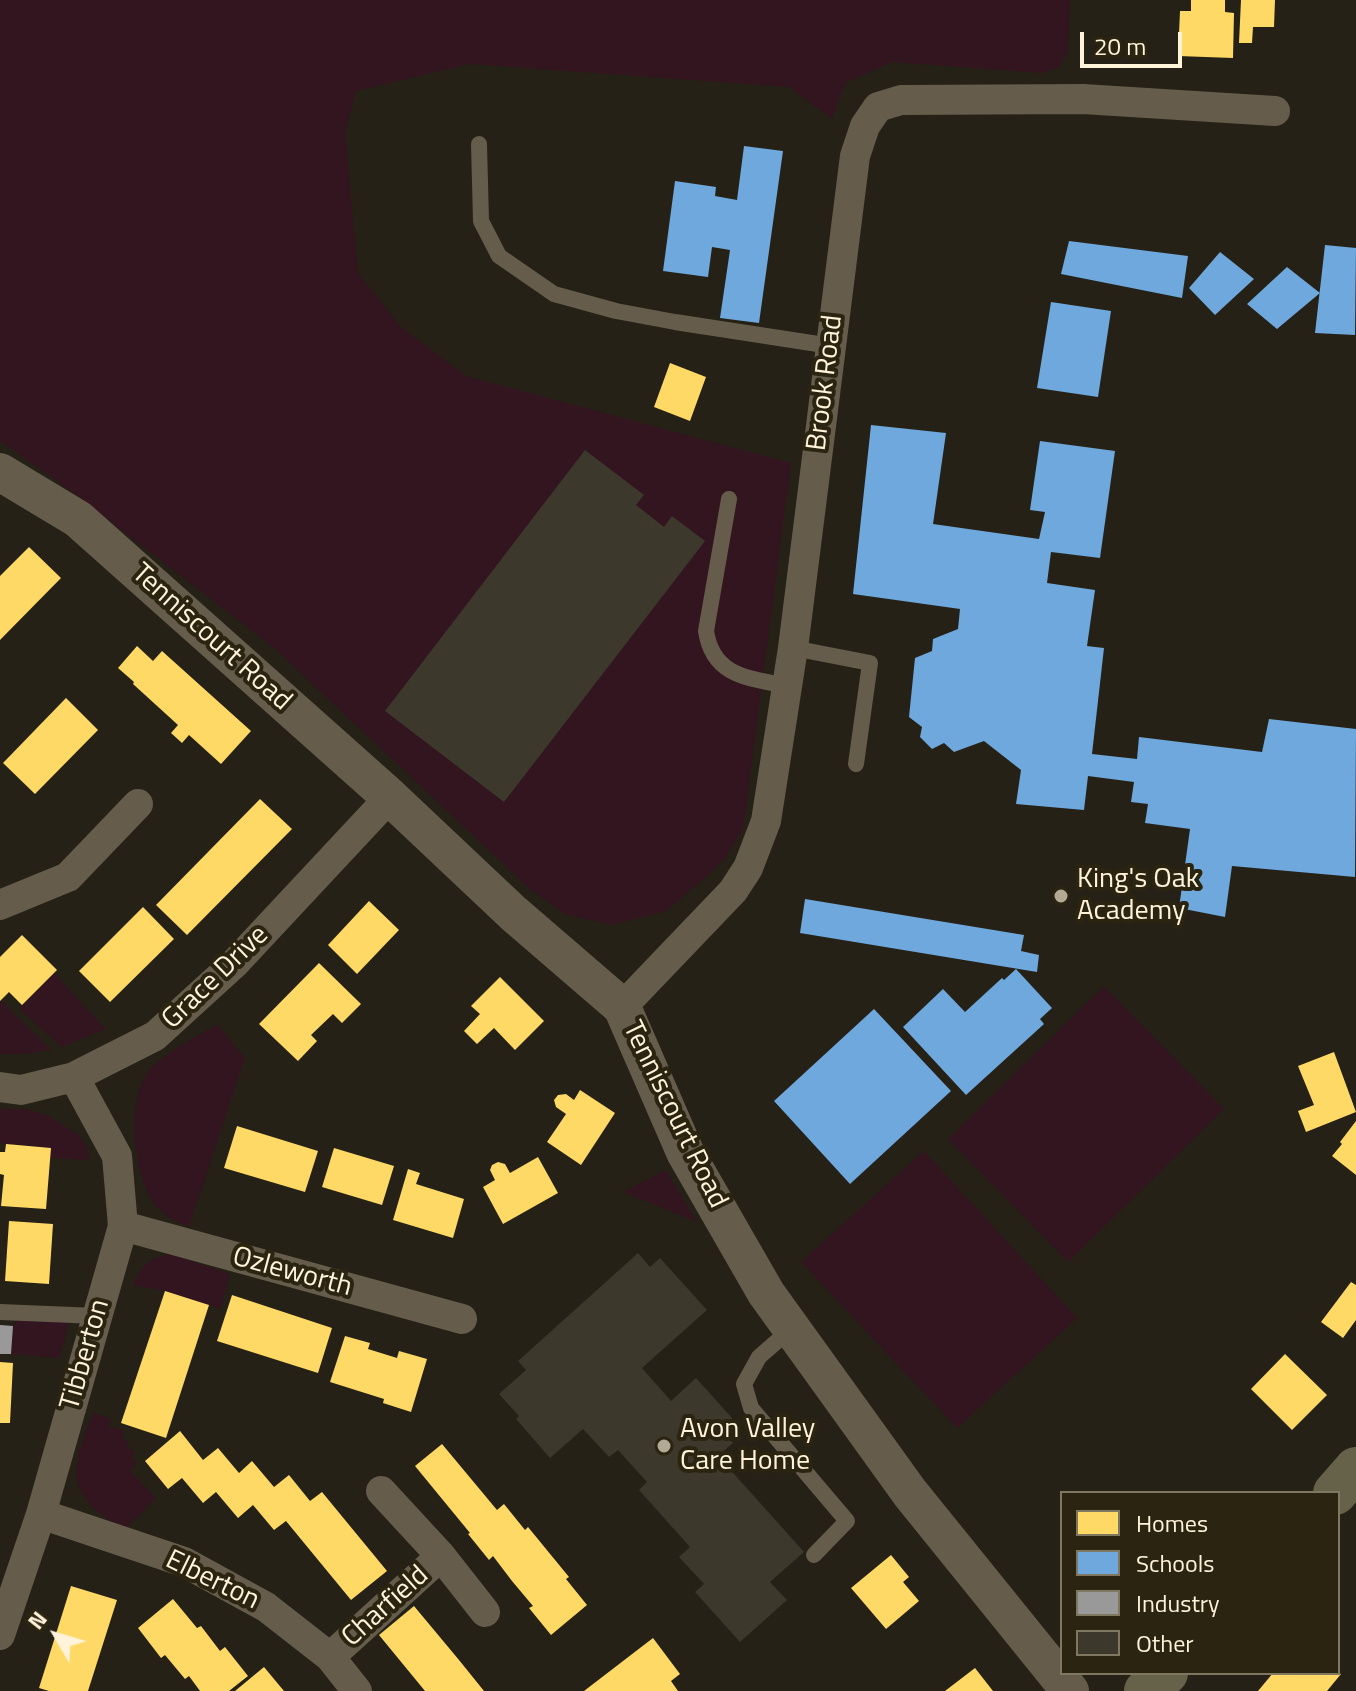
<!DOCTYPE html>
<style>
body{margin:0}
#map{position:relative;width:1356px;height:1691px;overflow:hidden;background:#252116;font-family:"Titillium Web",sans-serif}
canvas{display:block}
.legend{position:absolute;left:1060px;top:1491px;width:280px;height:184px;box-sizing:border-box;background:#2b2410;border:2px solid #807761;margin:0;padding:10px 14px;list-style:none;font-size:24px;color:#fff3da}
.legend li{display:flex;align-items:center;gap:16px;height:40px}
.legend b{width:40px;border:2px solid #807761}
.north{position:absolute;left:16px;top:1595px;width:80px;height:80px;-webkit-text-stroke:6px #2b2410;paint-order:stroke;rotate:308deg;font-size:22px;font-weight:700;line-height:32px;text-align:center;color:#fff3da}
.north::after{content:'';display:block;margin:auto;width:28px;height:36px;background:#fff3da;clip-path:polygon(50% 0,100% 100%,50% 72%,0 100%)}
.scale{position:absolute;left:1080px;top:32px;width:102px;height:36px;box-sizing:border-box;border:4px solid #fff3da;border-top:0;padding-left:10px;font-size:24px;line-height:28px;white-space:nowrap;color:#fff3da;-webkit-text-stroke:6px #2b2410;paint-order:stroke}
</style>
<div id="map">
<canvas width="1356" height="1691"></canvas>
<ul class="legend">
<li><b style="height:22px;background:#ffd966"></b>Homes</li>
<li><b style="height:22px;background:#6fa8dc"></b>Schools</li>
<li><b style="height:22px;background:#999"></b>Industry</li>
<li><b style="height:22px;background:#3c382b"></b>Other</li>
</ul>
<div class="north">N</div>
<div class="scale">20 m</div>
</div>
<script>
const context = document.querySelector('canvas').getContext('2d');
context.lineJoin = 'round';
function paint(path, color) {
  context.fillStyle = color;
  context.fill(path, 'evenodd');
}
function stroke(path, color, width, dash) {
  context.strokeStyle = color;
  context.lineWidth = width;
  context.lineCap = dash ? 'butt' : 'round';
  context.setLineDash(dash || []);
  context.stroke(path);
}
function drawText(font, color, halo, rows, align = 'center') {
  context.font = font + ' "Titillium Web",sans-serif';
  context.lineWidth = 8;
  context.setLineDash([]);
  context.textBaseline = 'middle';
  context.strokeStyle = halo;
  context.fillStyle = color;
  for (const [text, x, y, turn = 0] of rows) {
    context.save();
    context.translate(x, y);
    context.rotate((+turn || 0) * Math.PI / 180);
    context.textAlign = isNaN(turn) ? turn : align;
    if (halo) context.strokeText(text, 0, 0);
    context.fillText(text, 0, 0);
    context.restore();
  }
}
paint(new Path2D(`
 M0,0H1070L1068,50L1059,68L1042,73L892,62L845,83L832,119L789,87L470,64L356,91L345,133L358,273L401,327L466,376L791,463L743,829L725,858L708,875L666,911L611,925L565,914L530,889L273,647L71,491L0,441Z
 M55,972L66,987L106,1029L62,1047L19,1009Z
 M1104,986L1224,1109L1068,1262L948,1139Z
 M0,1000L51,1050L23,1054H0Z
 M218,1025L245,1058L189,1227C174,1221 160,1214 151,1199C133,1168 127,1104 147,1073C155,1059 202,1032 218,1025Z
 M0,1109H26L47,1115L77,1134L87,1146L89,1160L50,1158V1148L0,1143Z
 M924,1151L1077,1318L957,1428L801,1262Z
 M666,1170L697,1222L623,1192Z
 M171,1254L230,1274L221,1309L165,1291L133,1285C142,1263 149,1259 171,1254Z
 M19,1316L61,1319L69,1324L59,1358L11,1354L13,1326Z
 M94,1413L111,1419L109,1426L124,1431L122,1439L128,1441L127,1448L134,1451L132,1460L137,1463L130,1471L156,1498L123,1531C109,1520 90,1509 81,1492C69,1468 83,1436 94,1413Z`), '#331520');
paint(new Path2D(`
 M1191,0H1225V12L1234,13L1233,58L1178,56L1180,11H1191Z
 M1241,0H1275L1274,27H1253L1252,43H1239Z
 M670,363L706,377L690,421L654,407Z
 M29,547L61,578L0,640V576Z
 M137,646L153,661L162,651L251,731L221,764L189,735L182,743L171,733L178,725L133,684L134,682L118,668Z
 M66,698L98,730L35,794L3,763Z
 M260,799L292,829L187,935L156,905Z
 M369,901L399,930L357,974L328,945Z
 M143,907L174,939L110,1002L79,971Z
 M22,935L57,970L22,1005L9,992L0,1001V957Z
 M319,963L361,1004L342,1023L333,1014L311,1035L317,1041L298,1061L259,1024Z
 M500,977L544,1021L515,1050L494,1028L477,1044L464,1031L480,1014L471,1006Z
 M1334,1052L1356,1112L1306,1132L1298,1111L1314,1105L1298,1066Z
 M580,1090L615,1113L581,1165L547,1142L566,1114L556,1107L554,1100L558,1095L566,1094L574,1100Z
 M1356,1121V1175L1332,1156L1342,1144L1340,1142Z
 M237,1126L318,1151L305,1192L224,1168Z
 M6,1144L51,1148L46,1209L1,1206L4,1175L0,1174V1152H5Z
 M334,1148L394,1166L382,1205L322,1187Z
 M538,1157L558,1193L503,1224L483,1187L495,1180L490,1170L492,1165L498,1162L505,1164L510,1173Z
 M408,1169L420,1173L416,1184L464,1199L453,1238L393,1220Z
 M9,1221L53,1224L49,1284L5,1281Z
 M1351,1282L1356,1285V1320L1343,1338L1321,1322Z
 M165,1291L209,1305L166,1438L121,1423Z
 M232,1295L332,1328L318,1373L217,1341Z
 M345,1336L370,1343L368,1349L397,1358L399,1351L427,1359L411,1412L383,1403L384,1399L330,1382Z
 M1285,1354L1327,1395L1292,1430L1251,1389Z
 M0,1362L13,1363L10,1423H0Z
 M180,1431L203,1460L218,1448L239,1473L252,1461L274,1487L289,1475L310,1501L322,1492L387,1571L351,1600L286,1521L274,1530L253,1505L238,1518L216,1492L203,1503L182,1478L168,1489L145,1461Z
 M442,1444L497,1510L504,1504L525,1530L528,1527L569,1577L566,1579L587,1605L551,1635L529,1608L533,1606L512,1581L493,1556L489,1560L468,1534L470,1533L415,1466Z
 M891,1555L909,1577L903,1582L919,1601L886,1629L851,1588Z
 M71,1586L117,1600L88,1691H49L39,1688Z
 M173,1599L197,1628L201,1626L220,1651L225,1647L248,1676L229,1691H200L189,1676L185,1679L165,1655L161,1658L138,1628Z
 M414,1606L459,1660L484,1691H425L379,1635Z
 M653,1638L680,1674L671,1681L678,1691H584Z
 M264,1667L284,1691H235Z
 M975,1668L993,1691H945Z
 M1273,1673H1339L1341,1674L1327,1691H1258Z`), '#ffd966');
paint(new Path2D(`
 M744,146L783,151L759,323L720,318L730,250L712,247L708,277L663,271L675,181L716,187L715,196L737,200Z
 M1069,241L1188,256L1182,298L1061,274Z
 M1325,245L1356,248L1355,335L1315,333Z
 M1220,252L1254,279L1215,315L1189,288Z
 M1287,267L1320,293L1277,329L1247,304Z
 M1051,302L1111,311L1098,397L1037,388Z
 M871,425L946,433L933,524L1039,539L1045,512L1030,510L1040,441L1115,451L1100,558L1051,552L1047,583L1095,590L1087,646L1104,648L1092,754L1137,759L1139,737L1262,752L1269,719L1356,729L1355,877L1232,866L1225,917L1179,908L1190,829L1145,823L1148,804L1131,802L1134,782L1088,776L1084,810L1016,804L1021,770L984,741L954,752L944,743L932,749L920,737L922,727L909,717L915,658L932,651L933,639L958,629L960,609L853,594Z
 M805,899L1024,935L1021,951L1039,955L1037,972L800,933Z
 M1016,969L1052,1008L1040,1019L1044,1024L966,1095L903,1027L943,989L965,1012L1002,978L1004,980Z
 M874,1009L951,1091L850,1184L774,1101Z`), '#6fa8dc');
paint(new Path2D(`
 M0,1325L13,1326L11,1354H0Z`), '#999');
paint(new Path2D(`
 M585,450L644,495L636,505L664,527L672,516L705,541L504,802L385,711Z
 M638,1253L650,1267L660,1258L707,1310L642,1368L671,1401L696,1378L732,1418L720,1429L733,1443L718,1456L804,1552L770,1582L787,1600L740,1642L695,1592L704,1584L679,1557L690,1547L639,1490L647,1482L618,1450L609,1457L583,1429L550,1458L516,1419L519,1416L499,1394L526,1370L518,1361Z`), '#3c382b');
stroke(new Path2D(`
 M479,144L481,221L499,256L554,294L616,311L675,322L831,346
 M729,499L706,631C713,677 749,678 787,686
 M793,648L870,663L856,764
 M0,1312L97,1316
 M791,1329L759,1357L744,1384L751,1408L847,1521L814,1555`), '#655c4b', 16);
stroke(new Path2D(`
 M0,905L68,877L138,804
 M622,1007L733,891L748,868L766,821L793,648L855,156L865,126L878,107L901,100L1083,99L1275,111
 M0,1087L21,1090L74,1077L155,1036L234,964L390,797
 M123,1226L462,1319
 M381,1491L441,1556L485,1612
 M41,1514L184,1562L266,1607L330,1657L357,1691
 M0,1635L41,1514L123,1226L117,1156L74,1077
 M330,1657L441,1556`), '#655c4b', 30);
stroke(new Path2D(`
 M0,472L78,519L390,797L513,913L622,1007L685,1152L766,1293L910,1493L1070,1691`), '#655c4b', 38);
stroke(new Path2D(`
 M1335,1493L1356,1469
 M1146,1691L1166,1673`), '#656249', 44);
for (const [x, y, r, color] of [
 [1061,896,8,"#b3aa95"],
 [664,1446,8,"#b3aa95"]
]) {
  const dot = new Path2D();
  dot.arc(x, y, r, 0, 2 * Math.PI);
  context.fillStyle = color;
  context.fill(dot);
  stroke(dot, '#2b2410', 3);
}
drawText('28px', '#fff3da', '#2b2410', [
 ["Brook Road",826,383,-83],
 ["Tenniscourt Road",211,638,42],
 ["Grace Drive",216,978,-44],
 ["Tenniscourt Road",674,1115,64],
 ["Ozleworth",292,1273,15],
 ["Tibberton",86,1355,-74],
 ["Elberton",212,1581,26],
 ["Charfield",386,1607,-42]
]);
drawText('28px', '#fff3da', '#2b2410', [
 ["King's Oak",1077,880],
 ["Academy",1077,912],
 ["Avon Valley",680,1430],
 ["Care Home",680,1462]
], 'left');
</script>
